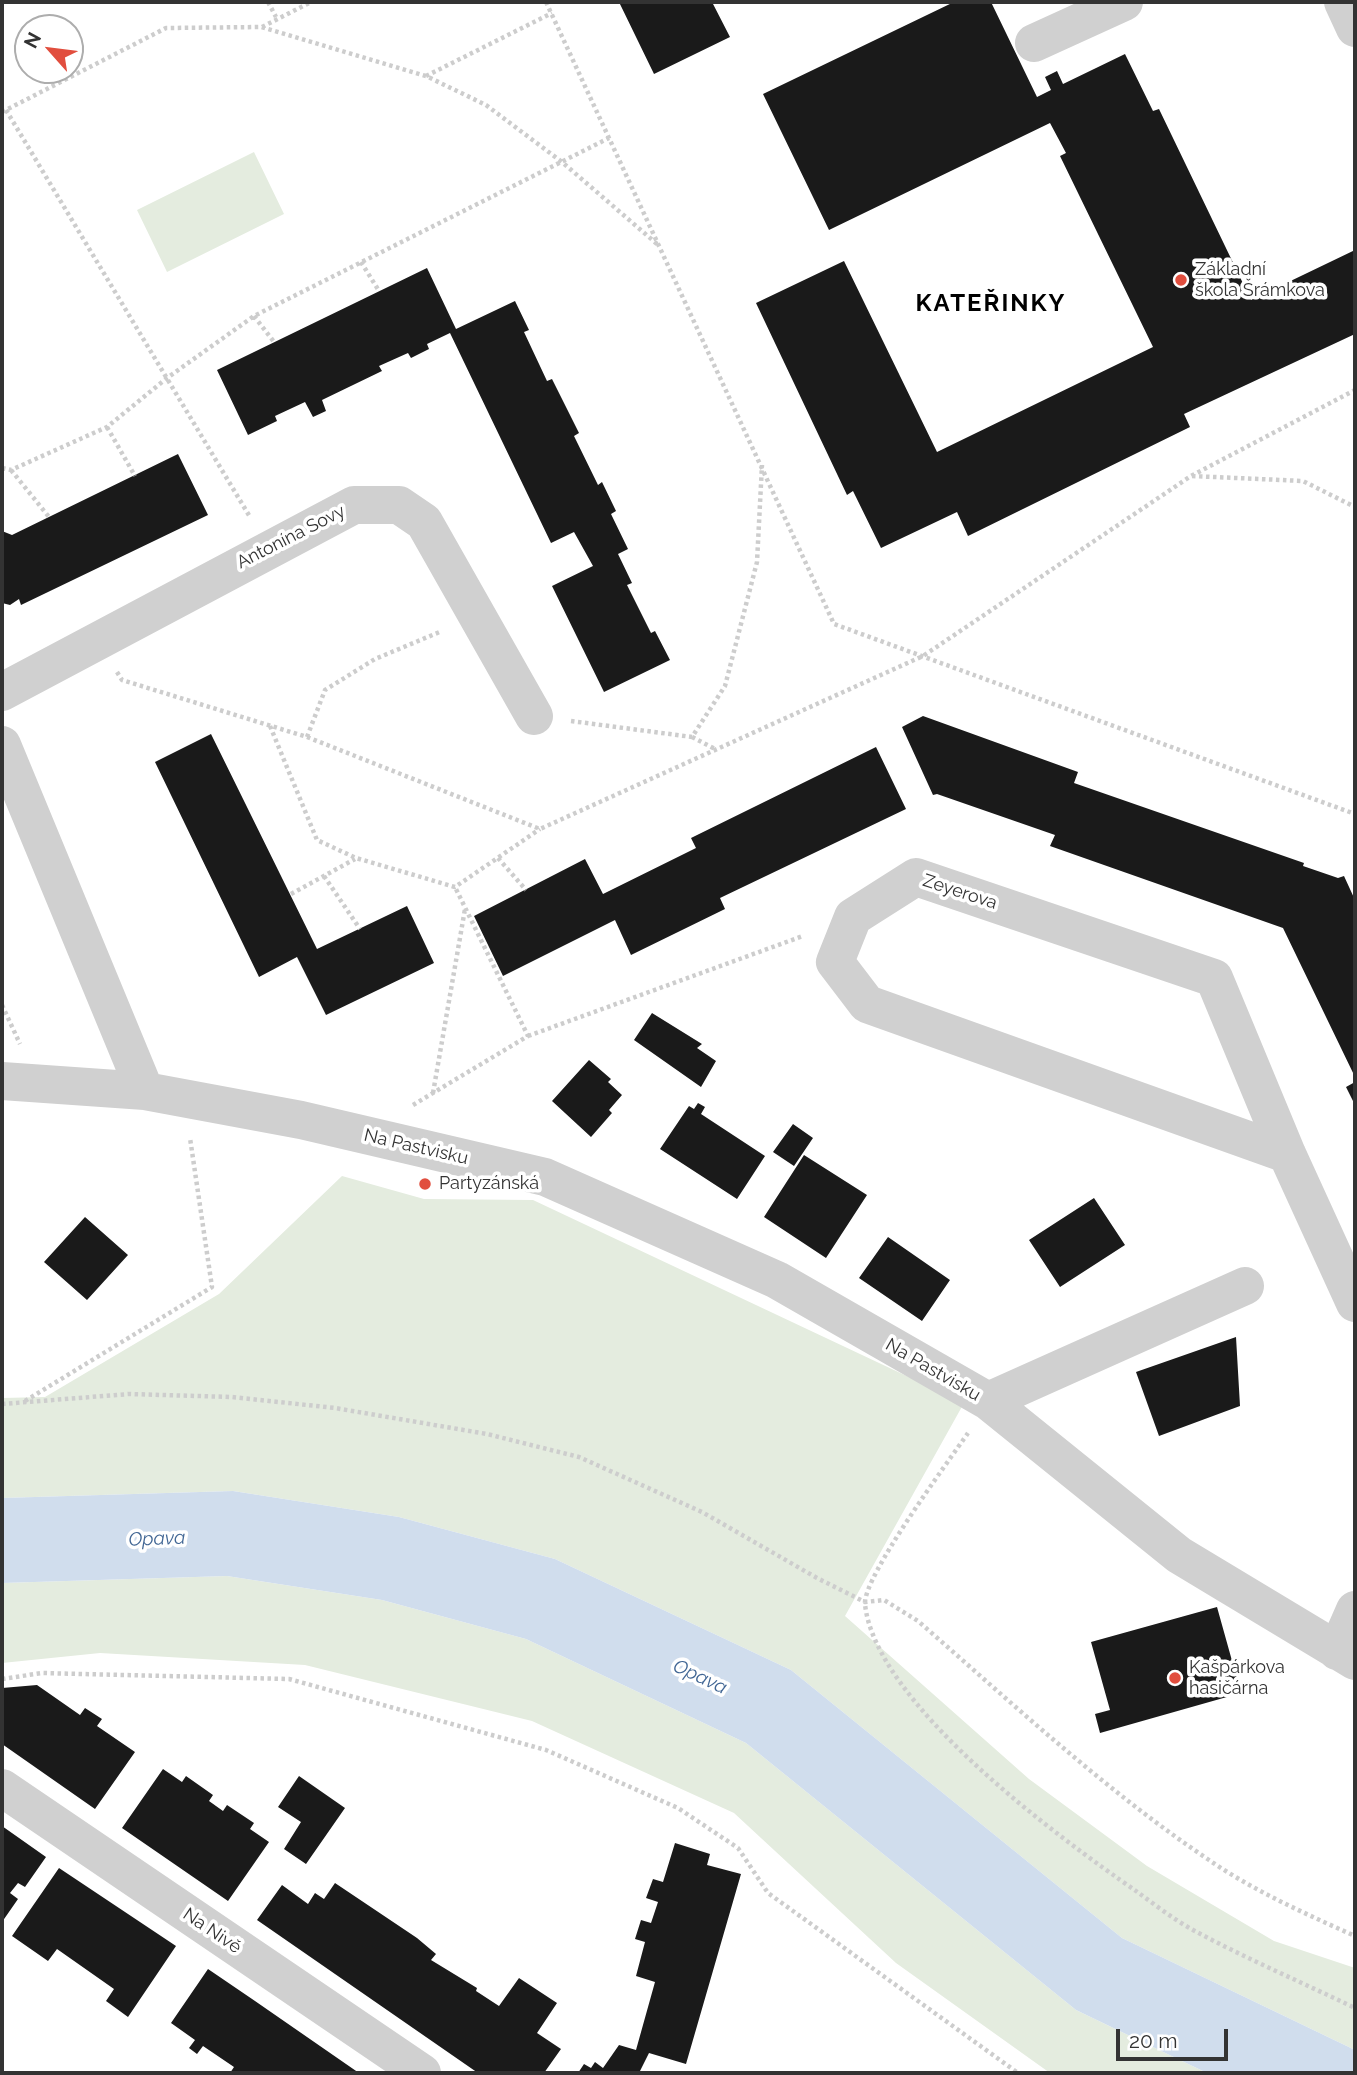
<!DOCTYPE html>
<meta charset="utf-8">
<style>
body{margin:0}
#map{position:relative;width:1357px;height:2075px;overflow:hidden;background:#fff;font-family:Raleway,sans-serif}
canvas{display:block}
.frame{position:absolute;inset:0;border:4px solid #333;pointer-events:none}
.north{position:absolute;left:14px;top:14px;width:70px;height:70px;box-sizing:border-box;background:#fff;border:2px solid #adadad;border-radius:50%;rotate:298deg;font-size:19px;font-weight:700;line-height:28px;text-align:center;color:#333}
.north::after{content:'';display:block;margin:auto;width:24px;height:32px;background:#e14e3e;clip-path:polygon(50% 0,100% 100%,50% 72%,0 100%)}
.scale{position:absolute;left:1116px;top:2029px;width:112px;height:32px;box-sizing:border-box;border:4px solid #333;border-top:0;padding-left:9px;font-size:21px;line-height:24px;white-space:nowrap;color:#333;-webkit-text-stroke:5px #fff;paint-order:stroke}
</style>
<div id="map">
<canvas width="1357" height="2075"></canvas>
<div class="frame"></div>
<div class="north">N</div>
<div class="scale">20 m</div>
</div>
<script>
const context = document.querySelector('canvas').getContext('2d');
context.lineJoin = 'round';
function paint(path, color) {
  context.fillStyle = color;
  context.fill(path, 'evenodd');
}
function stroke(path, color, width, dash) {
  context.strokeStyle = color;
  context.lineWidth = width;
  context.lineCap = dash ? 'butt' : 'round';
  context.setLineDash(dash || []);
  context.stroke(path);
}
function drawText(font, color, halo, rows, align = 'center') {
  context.font = font + ' Raleway,sans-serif';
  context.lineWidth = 7;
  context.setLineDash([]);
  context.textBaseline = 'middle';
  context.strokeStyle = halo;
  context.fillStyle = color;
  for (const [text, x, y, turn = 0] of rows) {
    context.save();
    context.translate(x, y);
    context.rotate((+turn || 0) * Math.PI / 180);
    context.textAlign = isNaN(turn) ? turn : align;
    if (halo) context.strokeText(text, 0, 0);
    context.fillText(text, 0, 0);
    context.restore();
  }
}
paint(new Path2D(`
 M254,152L284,214L167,272L137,210Z
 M342,1176L424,1199L533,1200L964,1403L845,1616L1029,1779L1147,1866L1274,1941L1355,1968V2050L1122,1938L791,1670L555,1559L399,1517L233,1491L2,1498V1398L45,1397L219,1294Z
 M227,1576L382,1600L526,1639L746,1743L1076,2010L1207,2073H1050L896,1963L734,1813L532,1721L305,1665L100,1653L2,1663V1583Z`), '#e4ecdf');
paint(new Path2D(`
 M233,1491L399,1517L555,1559L791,1670L1122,1938L1355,2050V2073H1207L1076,2010L746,1743L526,1639L382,1600L227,1576L2,1583V1498Z`), '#d0dded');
paint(new Path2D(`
 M619,2H712L730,37L654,74Z
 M954,2H991L1037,97L1051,90L1045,77L1057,71L1063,84L1125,54L1153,111L1159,109L1251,300L1355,250V334L1184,414L1190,427L968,536L957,512L881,548L853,491L847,495L756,303L844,261L937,452L1153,347L1060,156L1066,153L1050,123L829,230L763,94Z
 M427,268L456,329L515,301L529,330L524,332L547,381L552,379L579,433L574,436L598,485L602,482L616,511L611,514L628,549L618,554L632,583L627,585L651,633L655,631L670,660L604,692L552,586L593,566L574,532L551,543L450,333L427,344L429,349L411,358L408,353L379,366L382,371L322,400L326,411L313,417L305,402L275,416L277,421L248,435L217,370Z
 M178,454L208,515L21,605L19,599L10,605L2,603V531L12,535Z
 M923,716L1078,772L1074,783L1304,863L1303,866L1338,878L1344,876L1355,900V1077L1283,928L1050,846L1055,835L937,794L933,795L902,727Z
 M211,734L317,949L407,906L434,963L326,1015L297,957L259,977L155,762Z
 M876,747L906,809L720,898L725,909L631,955L615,920L503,976L474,916L585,859L603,894L696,848L691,838Z
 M652,1013L702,1044L697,1048L716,1061L701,1087L634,1040Z
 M589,1060L611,1079L608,1082L622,1095L609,1110L612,1113L591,1137L552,1101Z
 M1355,1082V1105L1346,1087Z
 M698,1103L705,1107L701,1114L765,1156L737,1199L660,1149L689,1106L694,1109Z
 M793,1124L813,1138L794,1166L773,1152Z
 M804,1155L867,1195L826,1258L764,1217Z
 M1094,1198L1125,1245L1060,1287L1029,1240Z
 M85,1217L128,1255L87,1300L44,1262Z
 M888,1237L950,1280L922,1321L859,1278Z
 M1236,1337L1240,1406L1159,1436L1136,1372Z
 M1217,1607L1241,1693L1100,1733L1095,1714L1110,1710L1091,1642Z
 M37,1685L80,1715L85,1708L102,1719L97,1726L135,1752L95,1809L2,1744V1688Z
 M163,1769L182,1782L186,1776L213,1795L209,1801L223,1811L227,1805L254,1823L250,1829L269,1842L228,1901L122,1828Z
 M299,1776L345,1808L306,1864L284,1849L301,1822L278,1807Z
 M2,1826L46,1857L25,1887L18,1883L10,1893L18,1899L2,1922Z
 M675,1843L710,1854L707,1865L741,1874L686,2064L649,2053L639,2073H578L584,2064L591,2068L595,2062L603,2068L619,2045L636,2050L655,1982L636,1976L645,1942L635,1939L641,1920L651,1923L658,1902L646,1898L653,1879L663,1882Z
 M59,1868L176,1946L128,2017L106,2001L114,1989L57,1949L48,1961L12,1936Z
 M335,1883L417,1938L436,1954L431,1960L477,1988L476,1991L499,2006L519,1978L557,2003L537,2033L561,2049L544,2073H478L257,1920L282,1885L308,1904L315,1893L324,1899Z
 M208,1969L255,2001L359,2073H230L234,2067L203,2046L197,2054L189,2048L195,2040L171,2023Z`), '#1a1a1a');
stroke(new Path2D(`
 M268,2L276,17
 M546,2L834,624L1355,814
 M262,27L311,2
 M426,76L552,13
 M6,110L250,517
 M2,112L166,28L261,27L426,76L486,105L562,162L657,244
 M361,262L379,291
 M254,316L274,342
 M107,427L135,476
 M2,468L11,470L107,427L167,378L254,316L609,138
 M11,470L49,517
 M1192,476L1303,481L1355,507
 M117,672L122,680L307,737L540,829L923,656L1191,476L1355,390
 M571,721L692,737L725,686L757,562L762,465
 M270,726L317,840L356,858L455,887L540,829
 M307,737L325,690L375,659L442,631
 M692,737L715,749
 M498,858L526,890
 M324,876L360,929
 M291,894L355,859
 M2,1005L20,1044
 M528,1036L803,936
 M433,1093L465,909
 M413,1105L528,1036L455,887
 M25,1401L212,1287L190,1138
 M2,1404L129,1394L232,1397L335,1408L487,1434L579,1457L702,1512L817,1578L865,1602L884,1600L918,1621C1013,1704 1105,1790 1209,1860C1254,1891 1306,1914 1355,1936
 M968,1433C948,1462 863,1577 865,1604C875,1703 1058,1837 1136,1891C1154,1904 1173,1919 1193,1930C1245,1958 1301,1982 1355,2008
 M2,1679L42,1673L289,1679L546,1750L678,1808L738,1848L768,1893L1018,2073`), '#cdcdcd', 4.5, [3.5, 3.5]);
stroke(new Path2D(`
 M1343,2L1355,28
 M1034,43L1124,2
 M2,692L354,505H399L424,522L534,716
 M2,745L145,1091
 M2,1081L145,1091L301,1120L545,1177L777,1280L988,1401L1179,1555L1355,1661
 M1287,1154L867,1004L835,962L853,917L916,877L1214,978L1287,1154L1355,1303
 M988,1401L1245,1286
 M1337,1651L1355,1610
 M2,1788L422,2073`), '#d0d0d0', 38);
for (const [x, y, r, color] of [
 [1181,280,7,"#e14e3e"],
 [425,1184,7,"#e14e3e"],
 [1175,1678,7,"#e14e3e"]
]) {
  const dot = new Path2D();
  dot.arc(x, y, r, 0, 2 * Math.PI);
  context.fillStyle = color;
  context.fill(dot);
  stroke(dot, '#fff', 2.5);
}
drawText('18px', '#333', '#fff', [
 ["Základní",1195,270],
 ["škola Šrámkova",1195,291],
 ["Partyzánská",439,1184],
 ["Kašpárkova",1189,1668],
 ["hasičárna",1189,1689]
], 'left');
drawText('18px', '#333', '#fff', [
 ["Antonína Sovy",291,537,-27],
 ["Zeyerova",960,892,18],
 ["Na Pastvisku",416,1147,13],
 ["Na Pastvisku",933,1370,30],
 ["Na Nivě",212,1931,34]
]);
drawText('italic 19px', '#416694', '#fff', [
 ["Opava",157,1539,-2],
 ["Opava",700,1677,25]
]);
context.letterSpacing = '2px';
drawText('bold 24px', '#000', '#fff', [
 ["KATEŘINKY",991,304]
]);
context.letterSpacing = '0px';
</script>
